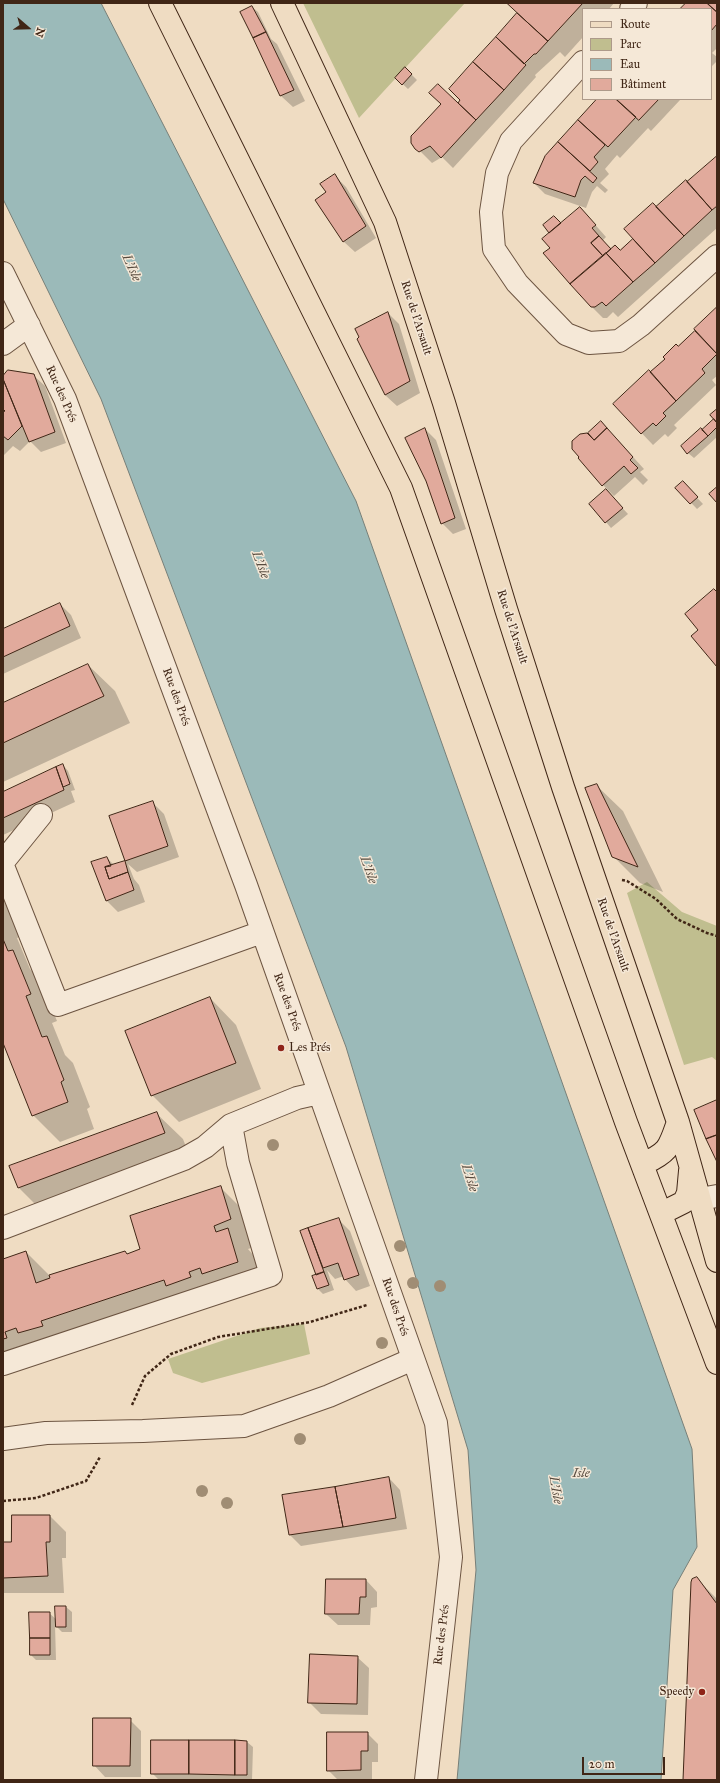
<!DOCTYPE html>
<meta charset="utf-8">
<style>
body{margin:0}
#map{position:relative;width:720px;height:1783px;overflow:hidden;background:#efdcc2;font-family:"IM FELL Great Primer",serif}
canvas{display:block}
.frame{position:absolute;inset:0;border:4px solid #402616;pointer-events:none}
.legend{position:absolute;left:582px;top:8px;width:130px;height:92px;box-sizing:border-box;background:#f5e8d7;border:1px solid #ad9a8a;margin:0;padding:5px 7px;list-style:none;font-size:12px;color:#402616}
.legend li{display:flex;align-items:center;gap:8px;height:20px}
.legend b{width:20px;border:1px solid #ad9a8a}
.north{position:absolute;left:8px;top:8px;width:40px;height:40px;-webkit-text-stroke:3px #f5e8d7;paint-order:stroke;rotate:110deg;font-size:11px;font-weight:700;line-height:16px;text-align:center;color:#402616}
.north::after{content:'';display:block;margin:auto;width:14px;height:18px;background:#402616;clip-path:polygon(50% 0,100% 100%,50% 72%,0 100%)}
.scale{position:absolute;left:582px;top:1757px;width:83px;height:18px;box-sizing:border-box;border:2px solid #402616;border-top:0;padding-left:5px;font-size:12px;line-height:14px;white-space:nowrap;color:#402616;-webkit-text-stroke:3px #f5e8d7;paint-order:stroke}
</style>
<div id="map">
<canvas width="720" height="1783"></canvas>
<div class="frame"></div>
<ul class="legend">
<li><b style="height:5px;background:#efdcc2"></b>Route</li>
<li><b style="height:11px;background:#c0be8f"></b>Parc</li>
<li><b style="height:11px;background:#9bbab9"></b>Eau</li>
<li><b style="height:11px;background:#e1aa9c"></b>Bâtiment</li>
</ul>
<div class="north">N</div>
<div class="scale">20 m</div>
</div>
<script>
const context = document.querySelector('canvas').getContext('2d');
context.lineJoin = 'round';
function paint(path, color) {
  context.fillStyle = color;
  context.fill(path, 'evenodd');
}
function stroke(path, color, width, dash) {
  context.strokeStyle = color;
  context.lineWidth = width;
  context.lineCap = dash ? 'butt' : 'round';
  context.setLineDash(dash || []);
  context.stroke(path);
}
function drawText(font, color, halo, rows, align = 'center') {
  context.font = font + ' "IM FELL Great Primer",serif';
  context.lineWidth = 3;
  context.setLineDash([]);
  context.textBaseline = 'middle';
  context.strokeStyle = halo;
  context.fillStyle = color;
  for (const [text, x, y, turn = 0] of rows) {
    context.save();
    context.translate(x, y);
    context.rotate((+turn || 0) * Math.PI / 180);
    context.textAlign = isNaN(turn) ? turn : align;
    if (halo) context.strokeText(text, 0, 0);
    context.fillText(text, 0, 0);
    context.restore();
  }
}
paint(new Path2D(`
 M303,3H465L359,118Z
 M647,882L682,912L717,926V1061L712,1057L684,1065L627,893Z
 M304,1324L310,1354L202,1383L173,1373L168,1359L260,1328Z`), '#c0be8f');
const water = new Path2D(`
 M3,3H101L356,501L692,1449L697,1547L673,1590L661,1780H457L476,1570L468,1450L346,1047L101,399L3,199Z`);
paint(water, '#9bbab9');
stroke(water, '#777f78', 1);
paint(new Path2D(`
 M507,3H614L609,9H583V37L565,57L560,52L535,75L536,77L453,168L442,157L432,163L412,143L458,104L461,100L450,89L518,13Z
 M687,3H717V48L712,53L717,57V61L711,67V9H681Z
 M252,7L258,12L271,39L277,44L305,101L293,107L281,96L254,39Z
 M405,68L417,80L408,89L396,78Z
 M598,99L680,100L651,131L648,128L620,158L617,155L605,169L609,174L600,183L608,190L605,193L597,186L592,192L586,208L545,194L534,183L546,156Z
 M717,157V228L618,317L613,312L607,318H603L591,306L551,248V233L545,225L554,217L561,224L591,220L606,237L603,240L611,250L620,252L634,239L657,207Z
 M335,176L346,187L376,238L355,252L343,241L328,193Z
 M717,308V376L712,380L716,385L674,425L677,428L668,437L665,434L653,445L614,404L697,331Z
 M388,313L399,324L420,393L397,406L385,395Z
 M33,375L45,386L66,443L41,452L30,441L20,451L13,446L3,456V414L5,412L3,410V378Z
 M717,410V437L694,458L688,453L702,431L715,420Z
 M425,429L436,440L466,529L453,534L442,523L427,480Z
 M613,435L644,469L640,472L648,480L643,485L635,477L614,496L603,485L594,442Z
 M683,483L703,504L697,509L677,488Z
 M611,496L628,514L611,528L606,522Z
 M60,604L71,615L81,638L3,674V630Z
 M88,665L115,691L130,723L3,782V704Z
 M63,765L68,771L75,790L71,791L75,802L3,835V793Z
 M596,785L623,811L663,892L640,883L613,856Z
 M152,802L164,814L179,857L137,872L128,864L134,879L139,885L145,902L118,912L106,900L107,858L114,865L126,862L110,817Z
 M3,892L22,936L17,938L30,969L39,978L57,1021L52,1023L65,1055L73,1063L90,1107L87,1109L94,1129L60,1142L33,1115L3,1040Z
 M210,998L236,1025L261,1089L179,1122L152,1095Z
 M156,1113L183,1139L191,1160L45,1214L19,1188Z
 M220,1187L247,1214L257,1246L248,1249L254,1256L264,1288L3,1374V1260L26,1252L50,1276L125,1252L128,1255L141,1250Z
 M338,1219L350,1231L370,1286L356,1291L345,1279L344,1276L335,1279L327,1270L334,1290L323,1294L317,1288V1276L308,1229Z
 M389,1478L400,1490L407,1529L301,1546L290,1535L283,1496Z
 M50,1516L66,1532V1558H62L64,1593H3V1543H12Z
 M697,1579L717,1599V1780H684Z
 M366,1580L377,1592V1607L371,1608L370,1625H338L326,1614Z
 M66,1607L72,1612V1632H62L55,1625L56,1660H36L31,1655L49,1613L57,1620Z
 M357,1657L369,1668L368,1715L321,1714L309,1702Z
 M130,1720L141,1731V1777H105L94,1765Z
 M367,1733L378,1744V1762H372V1780H338L328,1770Z
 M152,1741L247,1742L253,1747L252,1780H159L152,1773Z`), '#0003');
const building = new Path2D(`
 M507,3H583L548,41Z
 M686,3H707L717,12V24L711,31V9H680Z
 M707,3H717V12Z
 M252,6L266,32L253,38L240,12Z
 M517,13L548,41L536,54H534L524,64L496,37Z
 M266,32L294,90L280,96L253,38Z
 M496,37L526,65L504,90L473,62Z
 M473,62L504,90L476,120L458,103L460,100L449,89Z
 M405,67L412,74L402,85L395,78Z
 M438,84L476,120L441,158L430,146L419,152L415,149L411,143V136L414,133L441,104L429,93Z
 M597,99H616L636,117L608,147L578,120Z
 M616,99H659L639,120Z
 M578,120L605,145L594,157L598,162L590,171L558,142Z
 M558,142L597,178L593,183L585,176L581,180L575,197L533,183L545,156Z
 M717,156V206L712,210L687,182Z
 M335,174L366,226L343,242L315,200L326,192L320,184Z
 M686,180L712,210L684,236L656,207Z
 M653,203L684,236L655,263L624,229Z
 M580,207L596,225L592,228L599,236L591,243L603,256L570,284L543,253L550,248L542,239Z
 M554,216L561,223L549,233L543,225Z
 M599,236L611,249L603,256L591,243Z
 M633,239L655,263L633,282L606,253L615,245L620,250Z
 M606,253L633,282L606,306L602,302L595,307H591L570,284Z
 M717,307V354L694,329Z
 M388,312L410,381L385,395L357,339L359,337L355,329Z
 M695,331L717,354L702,369L705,373L676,401L650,372L665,359L663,357L676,344L678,346Z
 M8,370L34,374L55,432L29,442L3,379V376Z
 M649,370L676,401L663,413L666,416L656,426L653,423L641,434L613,404Z
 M3,379L22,426L8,440L3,436V412L5,411L3,409Z
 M717,409V423L710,415Z
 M714,419L717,423V427L708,436L702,430Z
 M601,421L607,428L594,440L588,433Z
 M425,428L455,518L441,524L426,481L405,438Z
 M607,428L633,457L630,460L638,468L631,474L624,466L602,486L578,458L579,457L572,449V441L580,434L587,433L594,440Z
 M701,428L708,436L687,454L681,446Z
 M683,481L698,497L690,504L675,488Z
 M717,487V503L709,494Z
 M606,489L623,508L605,523L589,504Z
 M714,589L717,592V667L691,636L698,630L685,614Z
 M60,603L70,626L3,657V629Z
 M88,664L104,696L3,743V703Z
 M63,764L70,784L63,787L56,767Z
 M56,767L64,790L3,818V792Z
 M597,784L638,867L612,857L585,788Z
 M153,801L168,846L125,861L109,816Z
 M107,857L111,866L105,867L109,879L128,872L134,890L106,901L91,862Z
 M125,861L128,872L109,879L105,867Z
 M3,939L8,951L13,950L31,994L26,996L42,1037L47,1036L64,1080L61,1082L68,1102L32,1116L3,1043Z
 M210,997L236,1063L151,1096L125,1031Z
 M717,1100V1135L706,1139L694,1110Z
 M157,1112L165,1133L18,1188L9,1166Z
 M717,1135V1162L706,1139Z
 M221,1186L231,1219L214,1226L216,1232L228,1228L238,1262L202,1274L200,1268L189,1272L191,1277L166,1286L164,1280L41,1321L43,1326L18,1333L16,1328L5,1332L7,1338L3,1339V1259L26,1251L36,1283L50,1278L49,1275L125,1251L127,1254L140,1249L130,1216Z
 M339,1218L359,1275L344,1280L338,1263L323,1268L308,1228Z
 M308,1228L324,1272L316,1275L300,1231Z
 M324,1272L329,1285L317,1289L312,1276Z
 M389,1477L396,1518L343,1527L335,1487Z
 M335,1487L343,1527L289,1535L282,1495Z
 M12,1515H50V1542H46L48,1576L3,1578V1542H11Z
 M697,1577L717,1604V1780H683L691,1582L692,1579Z
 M326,1579H366V1597H360L359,1614H325Z
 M55,1606H66V1627H56Z
 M29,1612H50V1638H30Z
 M30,1638H50V1655H30Z
 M310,1654L358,1656L357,1704L308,1703Z
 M93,1718H131L130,1766H93Z
 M327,1732H368V1751H361V1770L327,1771Z
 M151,1740H189V1774H151Z
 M189,1740H235V1775L189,1774Z
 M235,1740L247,1741V1775H235Z`);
paint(building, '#e1aa9c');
stroke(building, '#402616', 1);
const minor = new Path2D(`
 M631,9L636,3
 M583,62L511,141L497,173L491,212L494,249L517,283L566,334L589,343L619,341L641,325L717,256
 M3,273L65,399L246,885L436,1423L451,1557L426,1780
 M3,344L29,325
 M3,862L41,815
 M3,866L58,1005L262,932
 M700,1199L717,1196
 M3,1228L184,1159L205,1147L231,1125L297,1098L319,1093
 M3,1364L271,1275L238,1163L231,1125
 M3,1439L46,1433L143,1431L244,1426L329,1396L413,1359`);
const major = new Path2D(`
 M160,3L401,488L626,1122L717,1363
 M282,3L385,222L444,403L506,609L563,787L678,1122L717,1261
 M643,1164C669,1152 669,1148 678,1122
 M662,1213L684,1202L688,1193L690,1171`);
stroke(minor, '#6c5441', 24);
stroke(major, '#402616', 24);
stroke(new Path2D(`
 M622,880L627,881L656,899L677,919L707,933L717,936
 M132,1405L145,1376L171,1354L218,1337L310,1322L367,1305
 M3,1501L36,1498L86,1481L100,1457`), '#402616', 2.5, [3, 2]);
stroke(minor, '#f5e8d7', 22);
stroke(major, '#efdcc2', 22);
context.fillStyle = '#a08d74';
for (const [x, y] of [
 [273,1145],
 [400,1246],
 [413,1283],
 [440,1286],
 [382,1343],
 [300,1439],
 [202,1491],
 [227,1503]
]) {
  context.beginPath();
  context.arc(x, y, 6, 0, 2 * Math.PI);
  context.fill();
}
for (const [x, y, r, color] of [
 [281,1048,4,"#8f2418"],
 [702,1692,4,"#8f2418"]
]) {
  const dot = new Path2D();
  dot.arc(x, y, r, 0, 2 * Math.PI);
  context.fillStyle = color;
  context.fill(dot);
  stroke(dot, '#f5e8d7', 1.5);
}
drawText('12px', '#402616', '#f5e8d7', [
 ["Rue de l'Arsault",416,318,72],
 ["Rue des Prés",61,394,66],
 ["Rue de l'Arsault",512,627,72],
 ["Rue des Prés",176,697,70],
 ["Rue de l'Arsault",613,935,71],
 ["Rue des Prés",287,1002,70],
 ["Rue des Prés",395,1307,71],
 ["Rue des Prés",442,1635,-83]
]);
drawText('12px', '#402616', '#f5e8d7', [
 ["Les Prés",289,1048],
 ["Speedy",694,1692,"right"]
], 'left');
drawText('italic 13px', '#574b3f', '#f5e8d7', [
 ["L'Isle",131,268,66],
 ["L'Isle",260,565,69],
 ["L'Isle",368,870,71],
 ["L'Isle",469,1178,73],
 ["Isle",581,1474],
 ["L'Isle",555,1490,80]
]);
</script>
